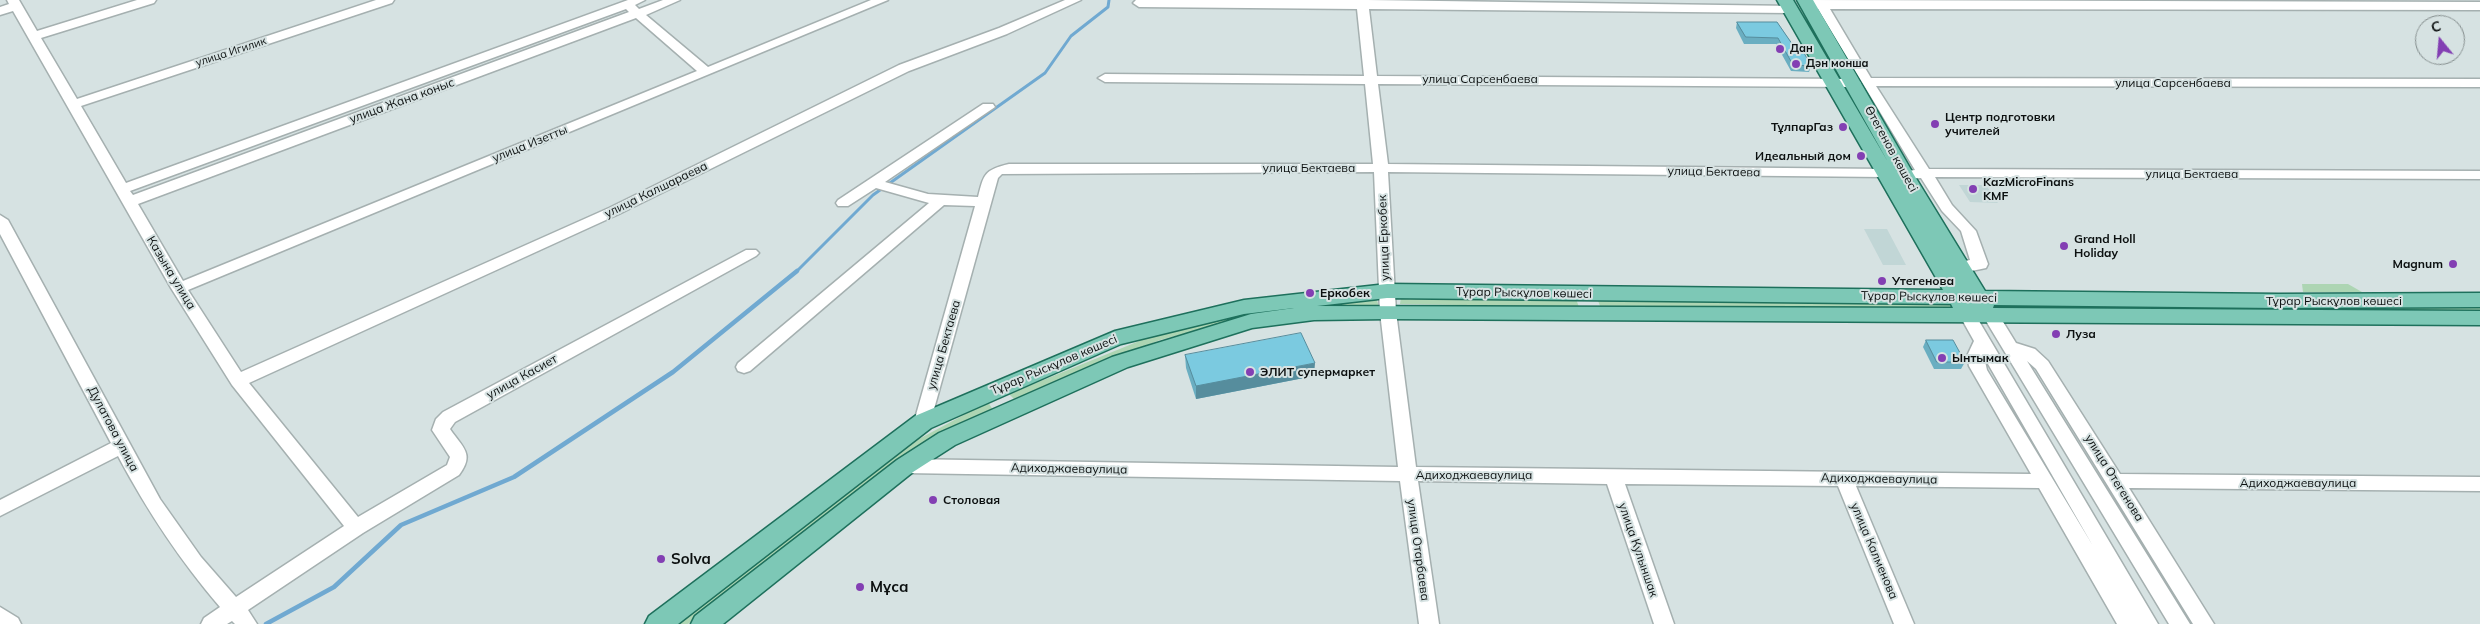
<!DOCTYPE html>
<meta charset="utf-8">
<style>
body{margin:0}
#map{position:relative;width:2480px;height:624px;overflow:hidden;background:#d6e2e2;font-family:Mulish,sans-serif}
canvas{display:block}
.north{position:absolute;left:2415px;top:15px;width:50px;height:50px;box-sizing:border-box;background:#d6e2e2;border:1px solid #858e8e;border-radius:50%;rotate:343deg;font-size:14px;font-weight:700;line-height:20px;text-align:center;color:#0c1010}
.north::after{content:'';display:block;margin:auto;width:18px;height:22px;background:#833fb3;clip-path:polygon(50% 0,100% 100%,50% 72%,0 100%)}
</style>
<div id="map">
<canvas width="2480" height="624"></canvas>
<div class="north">С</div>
</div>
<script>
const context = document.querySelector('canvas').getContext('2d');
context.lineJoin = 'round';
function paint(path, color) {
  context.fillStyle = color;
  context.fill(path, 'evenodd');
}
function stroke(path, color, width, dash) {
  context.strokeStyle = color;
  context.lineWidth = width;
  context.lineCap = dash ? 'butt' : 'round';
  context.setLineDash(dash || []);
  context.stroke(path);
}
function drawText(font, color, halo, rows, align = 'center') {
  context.font = font + ' Mulish,sans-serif';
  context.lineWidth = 4;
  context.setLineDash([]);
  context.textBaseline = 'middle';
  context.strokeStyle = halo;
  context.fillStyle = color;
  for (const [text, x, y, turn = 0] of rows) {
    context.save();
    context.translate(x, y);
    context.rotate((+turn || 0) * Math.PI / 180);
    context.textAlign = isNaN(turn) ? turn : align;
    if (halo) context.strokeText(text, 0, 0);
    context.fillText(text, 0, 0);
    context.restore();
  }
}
paint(new Path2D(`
 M1959,185H1986L1998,203L1970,202Z
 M1864,229H1887L1906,265H1883Z`), '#c1d6d6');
paint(new Path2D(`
 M2302,284H2348L2362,292H2303Z
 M1401,297L1576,299L1579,307L1400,304Z
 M1376,298L1379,306L1247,317L1160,340L1014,399L1009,394L1154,335L1247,312Z
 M1597,298L1947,301L1953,310L1600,306Z
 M1997,302L2274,304L2279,311L2002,309Z
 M2396,304L2480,305V313L2404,312Z
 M988,402L993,410L925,443L688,624H674L919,439Z`), '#add5b3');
stroke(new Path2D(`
 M796,272L873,195L1045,73L1071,36L1108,7L1109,0`), '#70a9d1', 3);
stroke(new Path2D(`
 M266,624L334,587L401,525L514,477L673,372L797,271`), '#70a9d1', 4.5);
const minor = new Path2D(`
 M7,0H19L37,31L137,0H156L154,3L41,38L77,99L376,0H394L392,3L81,106L126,183L628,0H645L635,5L639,9L663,0H680L646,15L708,67L871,0H888L188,290L241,372L609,208L899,65L999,28L1065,0H1081L1007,34L909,71L619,214L249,383L358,517L447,465L450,457L432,430L436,419L443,412L746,250H756L759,253L756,256L455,422L450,429C463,448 475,454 459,475L363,533L248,610L257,624H235L232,621L227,624H201L204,618L220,607C179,559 148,512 118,456L0,516V500L111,443L0,234V215L8,220L160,499L201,557L236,597L344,526L232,385L171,288L13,11L0,15V7L9,4ZM626,9L629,12L133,195L130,191ZM636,18L697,71L183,281L138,204Z
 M1136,0H1368L1794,6L1796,9L1790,13L1369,9L1377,76L1854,79L1861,83L1854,87L1378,84L1388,164L1884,169L1891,173L1884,177L1388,172L1396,312L1416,467L2031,474L1969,366L1967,356L1974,341L1960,316L1962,312H1974L1976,316L2158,624H2117L2039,488L1856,486L1914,624H1894L1838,486L1625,484L1674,624H1654L1607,484L1418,481L1439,624H1419L1400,481L905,473L899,471L896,466L899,461L905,459L1398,467L1380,312L1374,172L1002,174L998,178L929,427L923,428L917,427L914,422L975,206L944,205L750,371L744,373L738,371L736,367L738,363L929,203L876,188L848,206H838L836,203L838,200L983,104H993L995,107L885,182L928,194L978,197C984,174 984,170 1009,164H1373L1365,84L1105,82L1098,78L1105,74L1364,76L1357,9L1139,7L1133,3ZM1984,357L2093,546L1987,370Z
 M1813,0L2480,2V10L1830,9L1871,78L2480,79V87L1876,86L1929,169L2480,171V179L1935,177L1952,205L1976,231L1988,264L1986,268C1976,270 1964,273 1954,271L1952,267L1954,263L1970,260L1961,231L1942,211L1921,178L1905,179L1898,175L1900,172L1915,170L1818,9H1808L1802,5Z
 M1991,311L1997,312L2016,343L2035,349L2048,361L2120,474L2480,477V491L2129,488L2214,624H2193L2036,369L2027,361L2190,624H2169L1983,316L1985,312Z
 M0,607L18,618L21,624H0Z`);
const major = new Path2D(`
 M1777,0H1793L1888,162L1797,0H1813L1914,175L1985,291L2278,294L2480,293V307L2278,308L1994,305L1993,308L2480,311V325L1388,319L1314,320L1252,328L1128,367L955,445L913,472L723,624H691L695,616L897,460L939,433L1112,357L1251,314L1294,308L1244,314L1121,344L931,428L678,624H645L649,616L915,416L1115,331L1244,300L1387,284L1943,290ZM1387,298L1951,304L1953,308L1317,306Z`);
stroke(minor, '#a5b0b0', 3);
stroke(major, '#1e705c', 3);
paint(minor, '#fff');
paint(major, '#7dc8b6');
paint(new Path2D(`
 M1737,22H1777L1797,51L1811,66L1809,72L1791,71L1776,44H1744L1736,28Z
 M1926,340L1965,362L1961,369H1934L1923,347Z
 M1185,355L1314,376L1196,399L1186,368Z`), '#6aaec1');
paint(new Path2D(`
 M1315,363L1314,376L1196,399V386Z`), '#568d9d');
const building = new Path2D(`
 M1737,22H1777L1797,51H1803L1811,66L1793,65L1778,38L1746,37Z
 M1301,333L1315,363L1196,386L1185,355Z
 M1926,340H1953L1965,362H1937Z`);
paint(building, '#7bcae0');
stroke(building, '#568d9d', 1);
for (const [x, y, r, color] of [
 [1780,49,5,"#833fb3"],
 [1796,64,5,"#833fb3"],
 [1935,124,5,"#833fb3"],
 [1843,127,5,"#833fb3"],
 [1861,156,5,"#833fb3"],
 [1973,189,5,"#833fb3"],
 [2064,246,5,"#833fb3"],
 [2453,264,5,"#833fb3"],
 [1882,281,5,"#833fb3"],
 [1310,293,5,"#833fb3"],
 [2056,334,5,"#833fb3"],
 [1942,358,5,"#833fb3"],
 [1250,372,5,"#833fb3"],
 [933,500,5,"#833fb3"],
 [661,559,5,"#833fb3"],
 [860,587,5,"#833fb3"]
]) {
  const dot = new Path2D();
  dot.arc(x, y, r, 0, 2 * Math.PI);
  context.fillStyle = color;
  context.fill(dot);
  stroke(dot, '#d6e2e2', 2);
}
drawText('bold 11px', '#0c1010', '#d6e2e2', [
 ["Дан",1790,49],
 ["Дән монша",1806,64]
], 'left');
drawText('11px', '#0c1010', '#d6e2e2', [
 ["улица Игилик",231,52,-18]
]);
drawText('12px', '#0c1010', '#d6e2e2', [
 ["улица Сарсенбаева",1480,79],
 ["улица Сарсенбаева",2173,83],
 ["улица Жана коныс",402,101,-20],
 ["улица Изетты",530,144,-22],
 ["Өтегенов көшесі",1891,149,61],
 ["улица Бектаева",1309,168],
 ["улица Бектаева",1714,172,1],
 ["улица Бектаева",2192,174],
 ["улица Калшараева",656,190,-26],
 ["улица Еркобек",1384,238,-92],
 ["Казына улица",171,273,59],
 ["Тұрар Рыскұлов көшесі",1524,293,1],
 ["Тұрар Рыскұлов көшесі",1929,297,1],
 ["Тұрар Рыскұлов көшесі",2334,301],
 ["улица Бектаева",944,345,-74],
 ["Тұрар Рыскұлов көшесі",1054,365,-23],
 ["улица Касиет",522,377,-29],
 ["Дулатова улица",113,429,62],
 ["Адиходжаеваулица",1069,469,1],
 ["Адиходжаеваулица",1474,475],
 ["улица Отегенова",2114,478,58],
 ["Адиходжаеваулица",1879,479,1],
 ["Адиходжаеваулица",2298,483],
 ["улица Отарбаева",1418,550,82],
 ["улица Кулыншак",1638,550,71],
 ["улица Калменова",1874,551,67]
]);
drawText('bold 12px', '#0c1010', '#d6e2e2', [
 ["Центр подготовки",1945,117],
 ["учителей",1945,131],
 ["ТұлпарГаз",1833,127,"right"],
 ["Идеальный дом",1851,156,"right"],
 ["KazMicroFinans",1983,182],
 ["KMF",1983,196],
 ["Grand Holl",2074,239],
 ["Holiday",2074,253],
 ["Magnum",2443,264,"right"],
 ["Утегенова",1892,281],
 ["Еркобек",1320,293],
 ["Луза",2066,334],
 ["Ынтымак",1952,358],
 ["ЭЛИТ супермаркет",1260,372],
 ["Столовая",943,500]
], 'left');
drawText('bold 15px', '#0c1010', '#d6e2e2', [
 ["Solva",671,559],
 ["Мұса",870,587]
], 'left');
</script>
